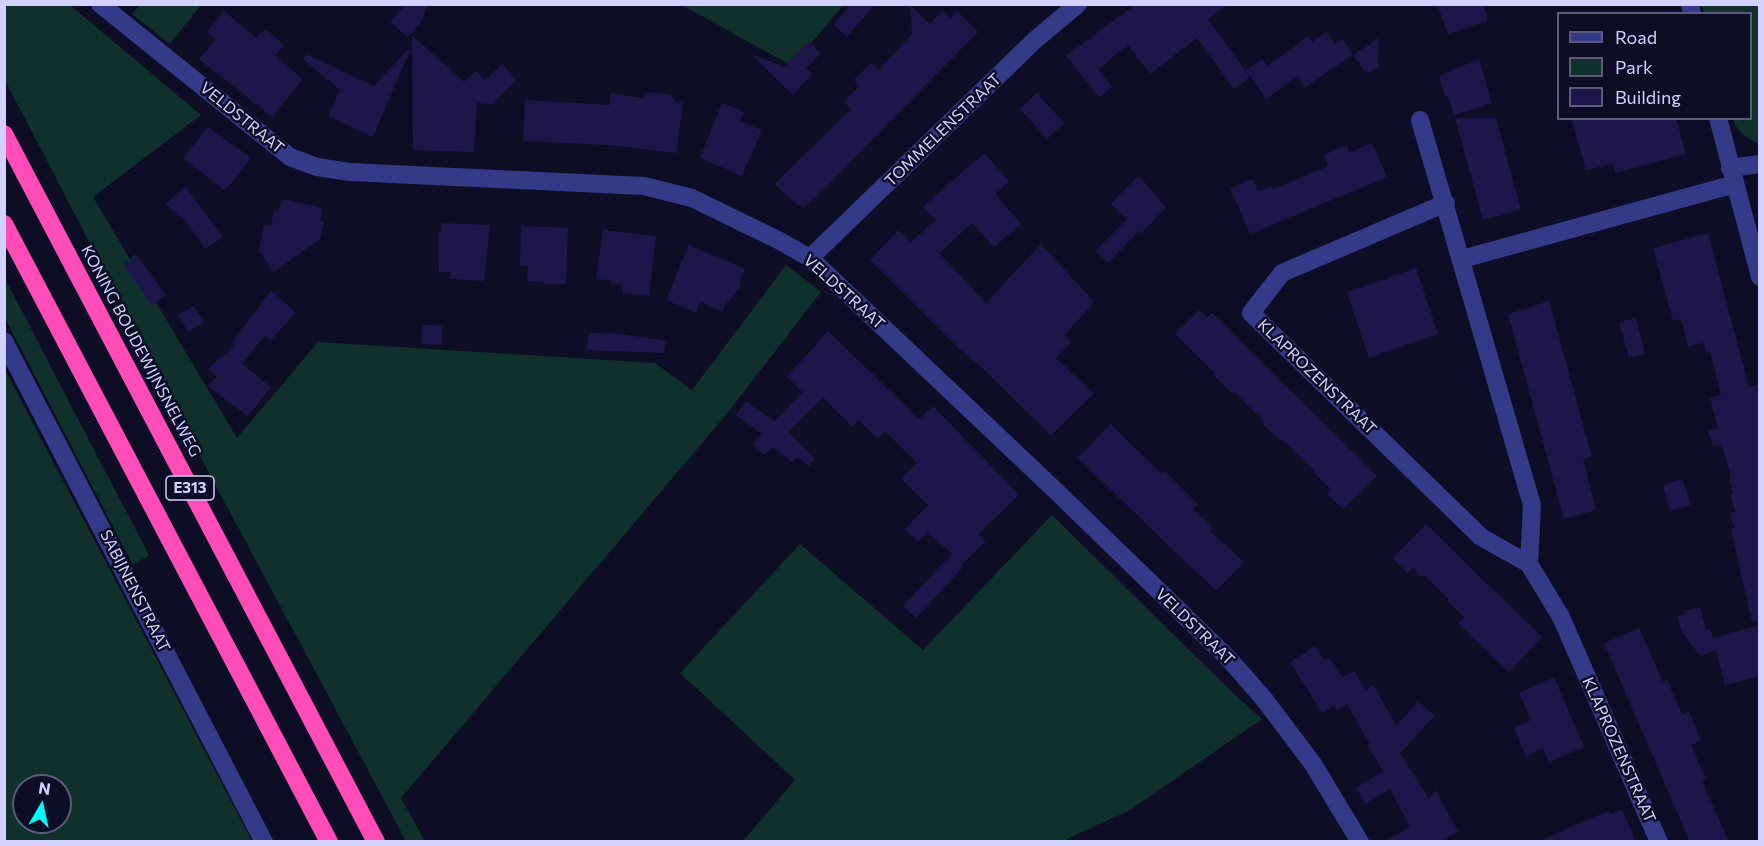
<!DOCTYPE html>
<style>
body{margin:0}
#map{position:relative;width:1764px;height:846px;overflow:hidden;background:#0e0d26;font-family:Commissioner,sans-serif}
canvas{display:block}
.frame{position:absolute;inset:0;border:6px solid #d2d1ff;pointer-events:none}
.legend{position:absolute;left:1557px;top:12px;width:195px;height:108px;box-sizing:border-box;background:#0e0d26;border:2px solid #5c5b7d;margin:0;padding:8px 10px;list-style:none;font-size:18px;color:#d2d1ff}
.legend li{display:flex;align-items:center;gap:12px;height:30px}
.legend b{width:30px;border:2px solid #5c5b7d}
.north{position:absolute;left:12px;top:774px;width:60px;height:60px;box-sizing:border-box;background:#0e0d26;border:2px solid #5c5b7d;border-radius:50%;rotate:9deg;font-size:16px;font-weight:700;line-height:24px;text-align:center;color:#d2d1ff}
.north::after{content:'';display:block;margin:auto;width:21px;height:27px;background:#00fcfa;clip-path:polygon(50% 0,100% 100%,50% 72%,0 100%)}
</style>
<div id="map">
<canvas width="1764" height="846"></canvas>
<div class="frame"></div>
<ul class="legend">
<li><b style="height:8px;background:#343a88"></b>Road</li>
<li><b style="height:16px;background:#0f302b"></b>Park</li>
<li><b style="height:16px;background:#1c1748"></b>Building</li>
</ul>
<div class="north">N</div>
</div>
<script>
const context = document.querySelector('canvas').getContext('2d');
context.lineJoin = 'round';
function paint(path, color) {
  context.fillStyle = color;
  context.fill(path, 'evenodd');
}
function stroke(path, color, width, dash) {
  context.strokeStyle = color;
  context.lineWidth = width;
  context.lineCap = dash ? 'butt' : 'round';
  context.setLineDash(dash || []);
  context.stroke(path);
}
function drawText(font, color, halo, rows, align = 'center') {
  context.font = font + ' Commissioner,sans-serif';
  context.lineWidth = 5;
  context.setLineDash([]);
  context.textBaseline = 'middle';
  context.strokeStyle = halo;
  context.fillStyle = color;
  for (const [text, x, y, turn = 0] of rows) {
    context.save();
    context.translate(x, y);
    context.rotate((+turn || 0) * Math.PI / 180);
    context.textAlign = isNaN(turn) ? turn : align;
    if (halo) context.strokeText(text, 0, 0);
    context.fillText(text, 0, 0);
    context.restore();
  }
}
paint(new Path2D(`
 M5,5H70L201,115L93,197L237,438L318,342L655,363L692,390L786,265L821,292L725,416L401,798L425,841H406L209,473L5,80Z
 M140,5V4L201,5L170,44L132,14Z
 M682,5H843L792,66Z
 M1701,5H1759V144C1747,139 1737,132 1733,119L1750,118V14L1704,13Z
 M4,277L149,555L133,565L5,318Z
 M4,368L252,841H5ZM24,786H60V822H24Z
 M1052,515L1234,694L1262,719L1130,810L1063,841H743L795,780L680,673L800,544L923,650Z`), '#0f302b');
paint(new Path2D(`
 M406,4H428L421,22L408,37L390,22Z
 M851,4H875L847,37L833,25Z
 M1136,4H1228L1208,19L1250,77L1234,89L1197,38L1150,74L1128,45L1098,69L1112,87L1099,97L1066,56Z
 M1437,4H1483L1488,21L1448,34Z
 M910,5L930,24L942,11L950,18L957,11L978,32L812,201L803,208L798,204L797,205L775,184L851,109L844,102L859,86L854,80L871,63L879,70L912,34Z
 M224,11L256,38L262,31L264,32L266,30L284,45L275,56L303,79L272,117L199,59L216,39L207,32Z
 M1326,32L1335,44L1343,39L1353,54L1305,88L1298,76L1266,99L1246,70L1262,59L1267,66L1308,36L1312,42Z
 M412,35L464,82L476,71L485,80L502,64L516,80L492,104L477,103L474,152L413,150Z
 M1379,38L1378,68L1366,73L1353,55Z
 M809,41L821,53L806,69L813,74L793,95L751,54L784,67Z
 M408,49L410,50L373,137L328,116L340,90L303,59L306,54L374,86Z
 M1479,59L1492,104L1454,115L1448,96L1445,97L1439,76Z
 M650,92L671,95L676,102L683,103L676,153L609,145L523,141L525,100L610,105V93L643,98Z
 M1037,93L1064,123L1047,139L1020,109Z
 M722,103L744,112L740,121L762,130L742,176L700,158Z
 M1455,118H1496L1521,210L1483,220Z
 M1571,118H1676L1686,154L1615,173L1613,164L1586,170Z
 M208,127L251,158L229,187L228,186L224,190L183,158Z
 M1372,143L1387,177L1250,234L1230,188L1253,179L1258,191L1272,186L1273,189L1328,166L1324,155L1347,145L1350,152Z
 M984,153L1009,181L995,194L1021,224L994,247L972,223L939,253L986,303L1041,244L1094,302L1065,335L1071,342L1056,358L1094,394L1051,435L979,365L961,350L870,260L898,230L911,242L936,220L923,207Z
 M1139,176L1166,207L1142,233L1139,231L1108,263L1096,251L1127,219L1111,204Z
 M186,187L223,237L205,249L187,222L165,204Z
 M282,199L322,208L320,222H324L320,239L274,272L259,251L264,225L271,226L274,210L278,212Z
 M442,223L490,225L484,281L450,279L451,272H439L438,232H441Z
 M521,226L568,228L566,284H544L543,282L527,281L528,266H520Z
 M603,230L656,236L649,296L622,293L623,285L612,284L609,280L596,279Z
 M1708,233L1749,387L1760,384V621L1752,622L1731,529L1734,528L1730,513L1735,511L1730,495L1733,494L1729,477H1731L1722,445L1713,447L1708,431L1718,428L1710,398L1721,395L1710,351L1706,352L1704,343L1688,346L1681,319L1673,321L1653,248Z
 M689,245L745,269L741,278L740,287L728,302L727,301L722,312L700,302L696,313L666,300Z
 M136,254L166,295L152,305L123,264Z
 M1416,268L1438,334L1369,358L1347,292Z
 M271,291L296,312L271,340L265,335L242,364L271,387L248,416L207,386L217,377L208,368L236,345L232,342Z
 M1549,301L1592,457L1583,459L1596,510L1564,519L1508,314Z
 M194,306L204,322L188,332L178,315Z
 M1199,310L1207,318L1212,313L1377,476L1343,509L1327,494L1331,489L1313,472L1315,471L1284,441L1283,443L1263,424L1265,422L1235,392L1233,394L1213,375L1215,373L1175,334Z
 M1636,318L1645,354L1629,358L1619,322Z
 M422,325L442,326V345L421,344Z
 M828,331L919,419L933,406L1019,495L978,534L986,542L962,564L964,566L916,618L903,606L952,554L927,532L918,542L905,529L928,505L901,479L917,463L885,431L878,439L859,420L852,427L823,397L788,432L815,459L809,466L797,457L792,462L773,447L764,455L753,444L763,434L736,415L746,401L775,421L803,392L787,377Z
 M589,333L621,334L666,341L664,353L586,350Z
 M1111,424L1162,474L1164,471L1198,504L1193,509L1213,528L1210,531L1244,562L1216,591L1078,458Z
 M1682,479L1691,505L1670,511L1663,485Z
 M1426,524L1542,637L1509,672L1458,623L1464,617L1448,601L1449,599L1423,575L1421,577L1413,568L1408,573L1393,558Z
 M1700,607L1706,630L1710,629L1713,638L1760,625V676L1725,685L1716,650L1700,656L1681,631L1678,616L1684,614L1683,611Z
 M1639,628L1663,682L1667,680L1682,714L1689,711L1701,741L1691,745L1706,779L1702,781L1729,842H1690L1604,643Z
 M1315,646L1324,660L1329,657L1342,677L1354,671L1365,690L1373,685L1396,725L1418,702L1435,716L1400,753L1429,799L1436,790L1458,832L1439,842H1383L1410,827L1390,789L1366,804L1356,788L1383,771L1368,746L1370,744L1347,704L1337,711L1334,706L1322,713L1290,662Z
 M1554,677L1584,747L1549,762L1543,748L1526,756L1514,728L1531,720L1519,693Z
 M1622,809L1636,842H1537L1608,811L1610,814Z`), '#1c1748');
stroke(new Path2D(`
 M100,4L290,157L317,167L350,172L644,186L692,198L780,241L810,258L1057,492L1229,659L1264,699L1313,764L1360,842
 M1690,4L1692,14
 M1718,118L1760,277
 M1420,120L1532,505L1529,564
 M1730,168L1760,164
 M1446,203L1282,273L1251,313L1481,537L1529,564L1561,617L1659,842
 M810,258L1035,40L1078,4
 M1462,259L1735,184
 M4,341L264,842`), '#343a88', 18);
stroke(new Path2D(`
 M4,134L376,842
 M4,224L329,842`), '#ff4cb6', 18);
for (const [x, y, w] of [
 [190,488,48]
]) {
  const box = new Path2D();
  box.roundRect(x - w / 2, y - 12, w, 24, 4.5);
  context.fillStyle = '#0e0d26';
  context.fill(box);
  stroke(box, '#d2d1ff', 1.5);
}
drawText('bold 15px', '#d2d1ff', null, [
 ["E313",190,488]
]);
drawText('16px', '#d2d1ff', '#0e0d26', [
 ["VELDSTRAAT",242,118,39],
 ["TOMMELENSTRAAT",943,130,-44],
 ["VELDSTRAAT",844,292,42],
 ["KONING BOUDEWIJNSNELWEG",141,351,62],
 ["KLAPROZENSTRAAT",1317,377,44],
 ["SABIJNENSTRAAT",135,591,63],
 ["VELDSTRAAT",1195,627,44],
 ["KLAPROZENSTRAAT",1619,750,66]
]);
</script>
